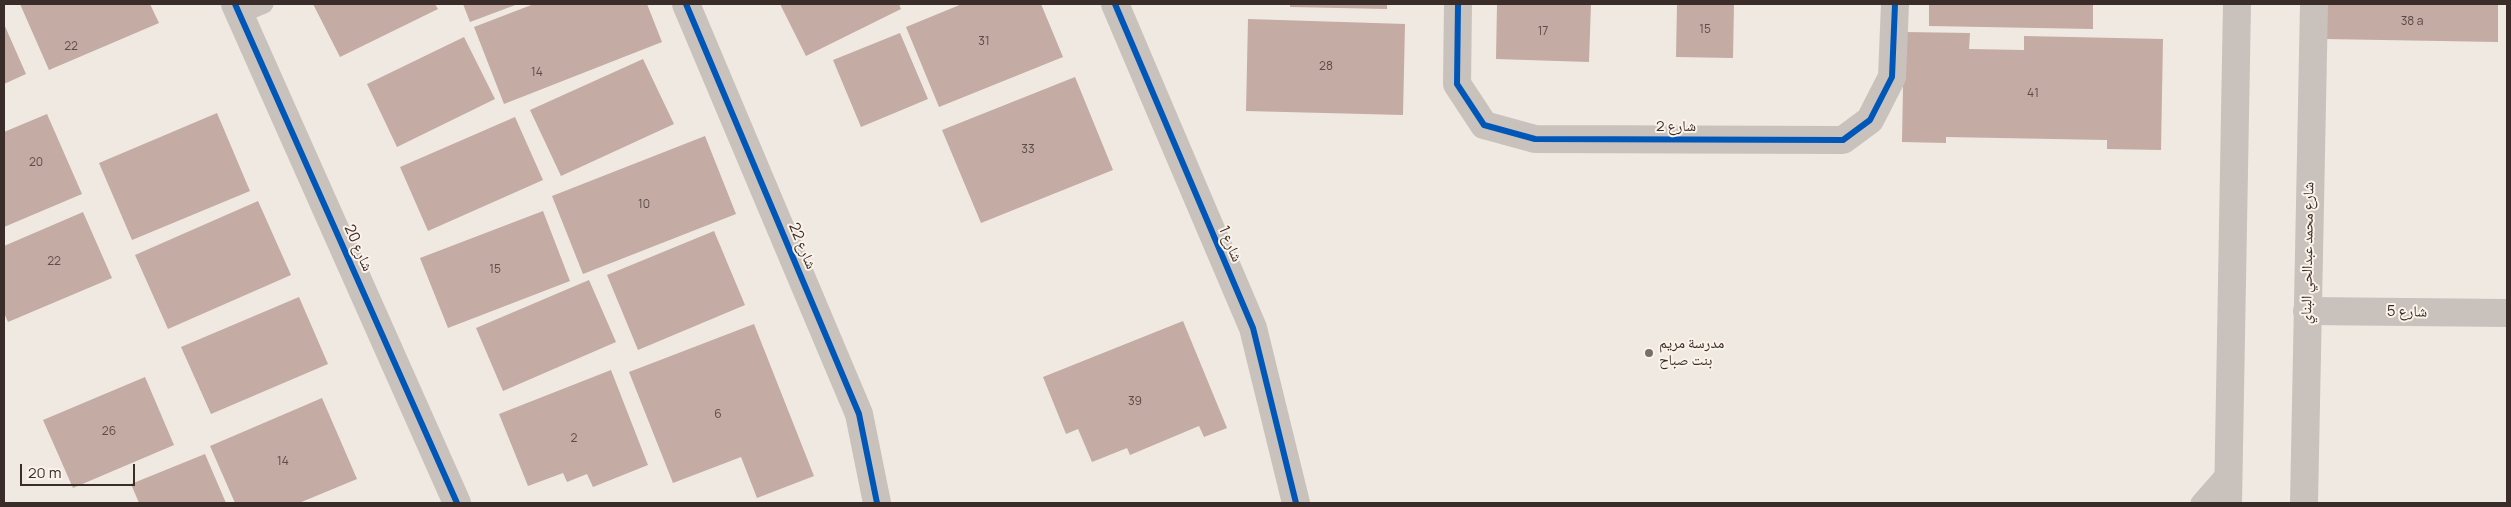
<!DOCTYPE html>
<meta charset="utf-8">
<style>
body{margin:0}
#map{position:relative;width:2511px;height:507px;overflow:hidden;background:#efe9e2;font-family:Manrope,sans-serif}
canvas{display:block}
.frame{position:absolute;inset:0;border:5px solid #3a2d29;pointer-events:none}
.scale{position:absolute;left:20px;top:464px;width:115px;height:22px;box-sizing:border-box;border:2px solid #3a2d29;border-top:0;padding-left:6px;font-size:15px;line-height:18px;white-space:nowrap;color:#3a2d29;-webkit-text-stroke:4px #fbf3ea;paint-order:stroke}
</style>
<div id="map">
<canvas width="2511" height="507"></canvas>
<div class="frame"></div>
<div class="scale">20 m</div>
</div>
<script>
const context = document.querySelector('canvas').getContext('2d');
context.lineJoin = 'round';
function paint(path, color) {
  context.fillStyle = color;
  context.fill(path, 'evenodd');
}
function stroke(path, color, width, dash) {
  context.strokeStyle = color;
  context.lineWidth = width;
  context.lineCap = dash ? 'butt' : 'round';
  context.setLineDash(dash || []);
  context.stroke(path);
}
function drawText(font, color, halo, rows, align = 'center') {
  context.font = font + ' Manrope,"Noto Naskh Arabic",sans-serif';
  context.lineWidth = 4;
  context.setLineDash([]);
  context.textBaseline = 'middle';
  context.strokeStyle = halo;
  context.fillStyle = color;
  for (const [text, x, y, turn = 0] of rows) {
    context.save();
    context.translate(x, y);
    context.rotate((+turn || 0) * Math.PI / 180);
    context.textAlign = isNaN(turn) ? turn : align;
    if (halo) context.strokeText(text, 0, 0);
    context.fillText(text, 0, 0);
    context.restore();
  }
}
paint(new Path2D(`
 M20,4H150L159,23L49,70Z
 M313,4H435L438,9L340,57Z
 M463,4H518L470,22Z
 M534,4H647L662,42L504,104L474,27Z
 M780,4H899L901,9L806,56Z
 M962,4H1041L1063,57L939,107L906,27Z
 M1290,4H1387V9L1290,7Z
 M1497,4H1591L1589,62L1496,59Z
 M1677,4H1734L1733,58L1676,57Z
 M1929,4H2093V29L1929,26Z
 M2326,4H2498V42L2325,39Z
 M1248,19L1405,24L1403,115L1246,111Z
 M4,24L26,74L4,84Z
 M1904,32L1970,33L1969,49L2024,50V36L2163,39L2161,150L2107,149V140L1946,137V143L1902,142Z
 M900,33L928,99L861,127L833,60Z
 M464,37L495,99L397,147L367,84Z
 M643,59L674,124L561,176L530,110Z
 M1075,77L1113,170L981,223L942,130Z
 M217,113L250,191L132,240L99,163Z
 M47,114L82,194L4,227V132Z
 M515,117L543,180L428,231L400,167Z
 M705,136L736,214L583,274L552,196Z
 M258,201L291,275L168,329L135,255Z
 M543,211L570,281L448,328L420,258Z
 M83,212L112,278L8,322L4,313V246Z
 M714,231L745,305L638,350L607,275Z
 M589,280L616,342L503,391L476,328Z
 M299,297L328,364L211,414L181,347Z
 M1183,321L1227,428L1204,437L1199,426L1130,455L1127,448L1092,462L1078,429L1066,434L1043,377Z
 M754,324L814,476L757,498L741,457L673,483L629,372Z
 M611,370L648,465L593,487L587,474L567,482L563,473L528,486L499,414Z
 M145,377L174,445L73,488L43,420Z
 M322,398L357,479L299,503H235L210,446Z
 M205,454L226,503H139L131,484Z`), '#c4aba3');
stroke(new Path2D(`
 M240,14L264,4
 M2200,503L2229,470`), '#c9c1bb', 19);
stroke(new Path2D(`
 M235,4L457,503
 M686,4L859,414L877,503
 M1115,4L1253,328L1296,503
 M1458,4L1457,84L1484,125L1535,139L1843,140L1870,120L1892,77L1895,4
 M2307,311L2507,313`), '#c9c1bb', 28);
stroke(new Path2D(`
 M2228,503L2237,4
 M2304,503L2314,4`), '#c9c1bb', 28);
stroke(new Path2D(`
 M235,4L457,503
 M686,4L859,414L877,503
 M1115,4L1253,328L1296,503
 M1458,4L1457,84L1484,125L1535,139L1843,140L1870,120L1892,77L1895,4`), '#0057b8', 6);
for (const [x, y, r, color] of [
 [1649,353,5,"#796f6a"]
]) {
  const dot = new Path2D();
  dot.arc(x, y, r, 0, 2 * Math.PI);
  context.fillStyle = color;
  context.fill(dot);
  stroke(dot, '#fbf3ea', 2);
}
drawText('12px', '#5c4c48', null, [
 ["38 a",2412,22],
 ["15",1705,30],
 ["17",1543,32],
 ["31",984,42],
 ["22",71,47],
 ["28",1326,67],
 ["14",537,73],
 ["41",2033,94],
 ["33",1028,150],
 ["20",36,163],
 ["10",644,205],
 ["22",54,262],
 ["15",495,270],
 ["39",1135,402],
 ["6",718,415],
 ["26",109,432],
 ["2",574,439],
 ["14",283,462]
]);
drawText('15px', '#3a2d29', '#fbf3ea', [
 ["شارع 2",1676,127],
 ["شارع 1",1230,244,67],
 ["شارع 22",802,246,67],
 ["شارع 20",358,248,66],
 ["شارع محمد عبدالحي البناي",2308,253,-89],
 ["شارع 5",2407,312,1]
]);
drawText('15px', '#3a2d29', '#fbf3ea', [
 ["مدرسة مريم",1659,344],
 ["بنت صباح",1659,361]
], 'left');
</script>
